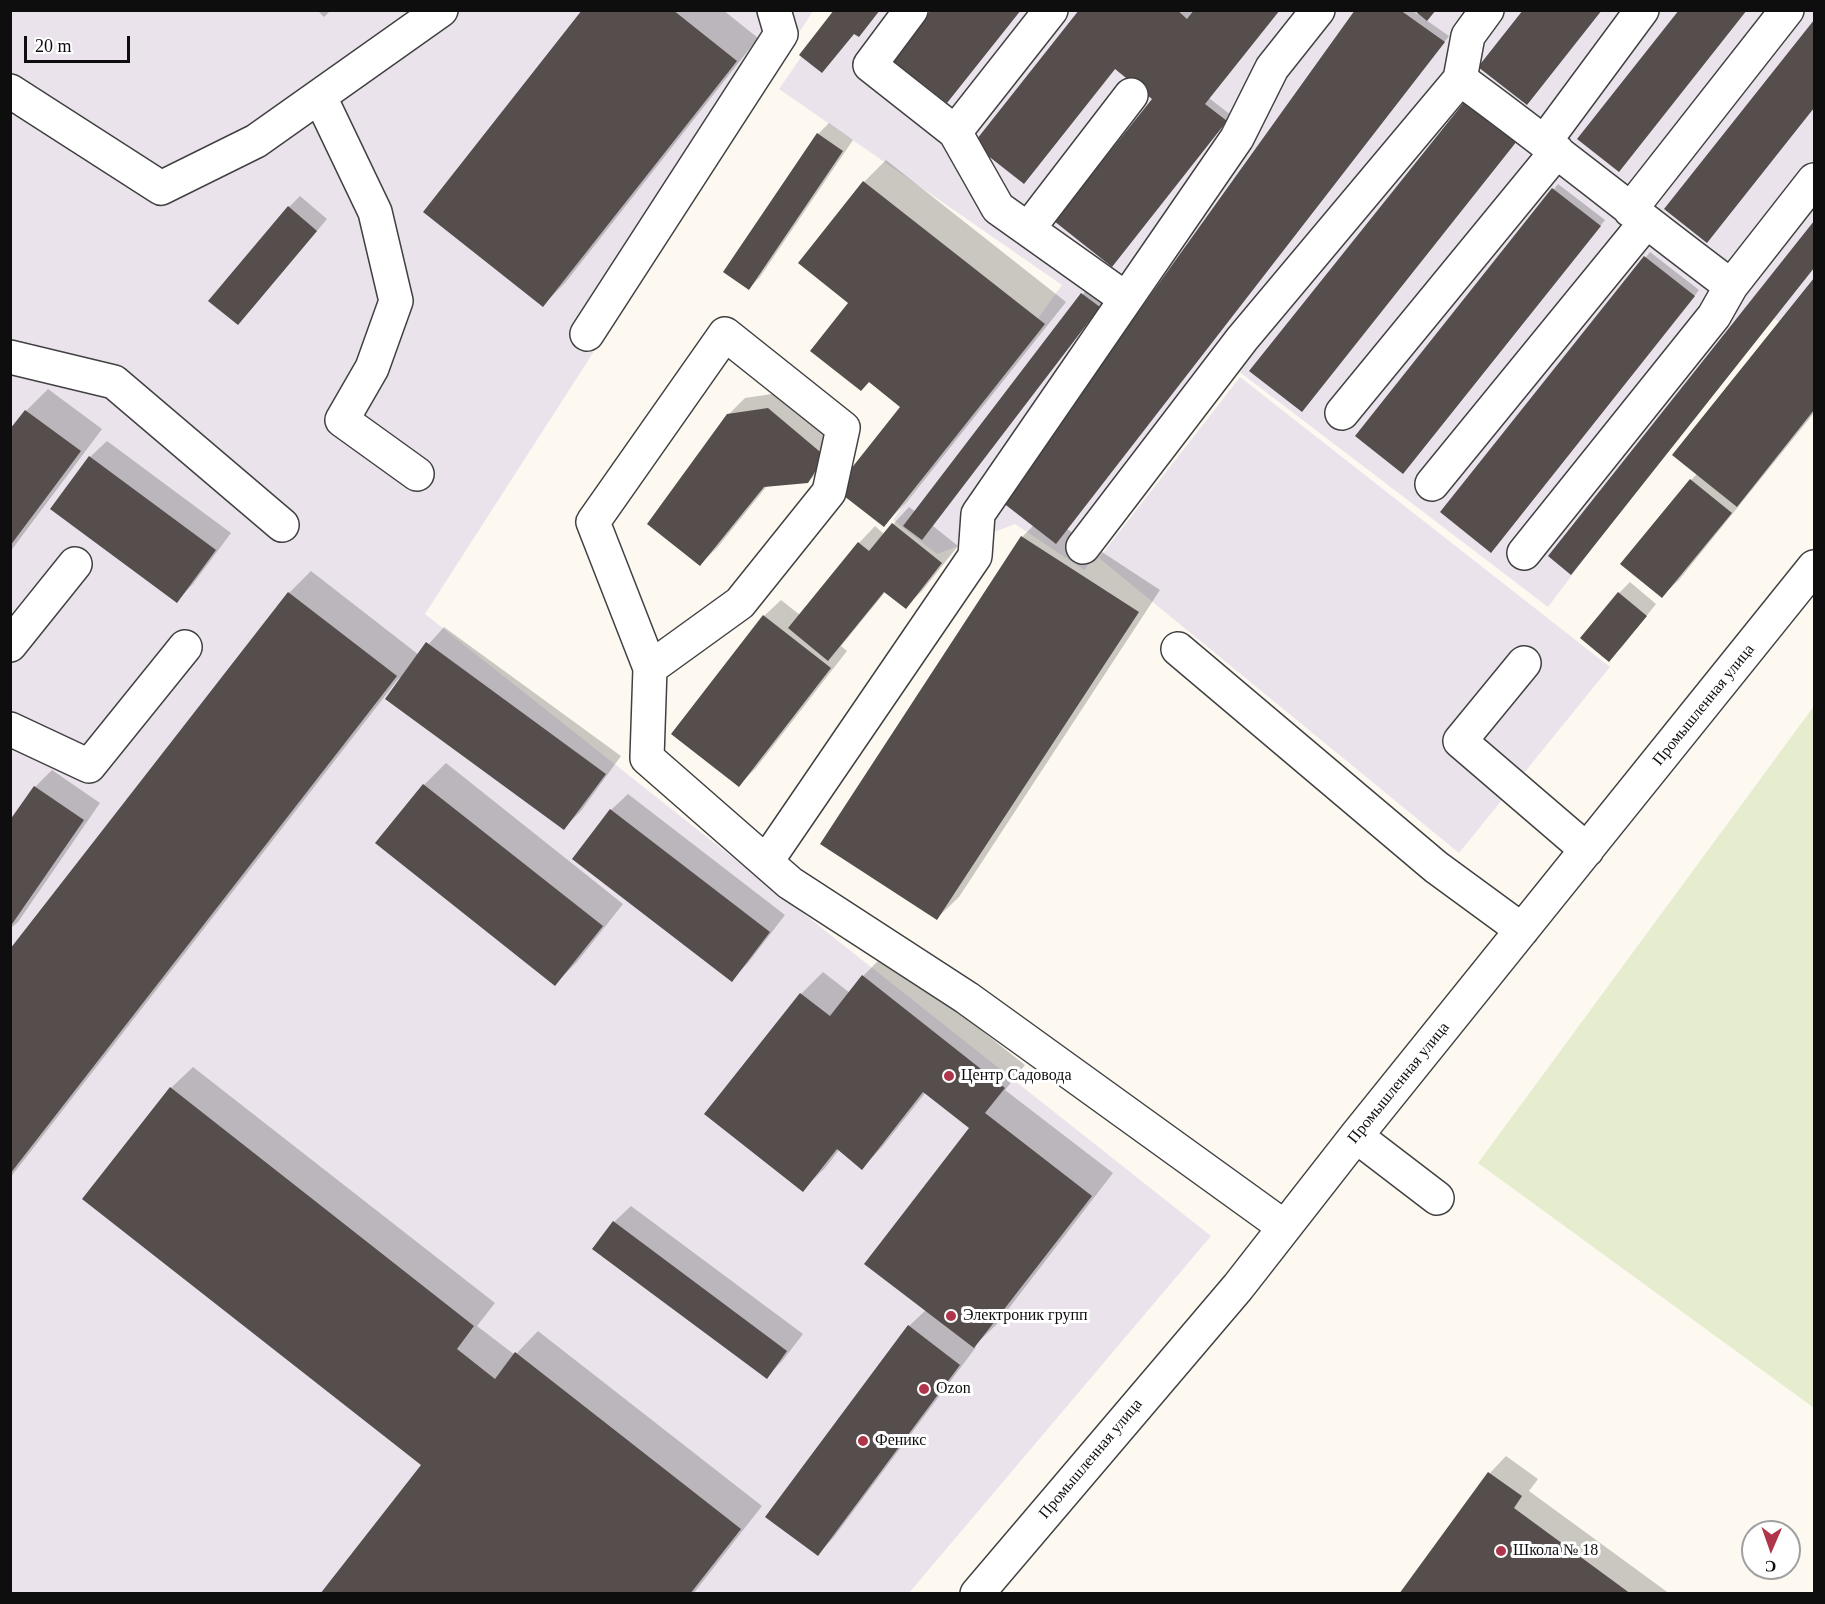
<!DOCTYPE html>
<meta charset="utf-8">
<style>
body{margin:0}
#map{position:relative;width:1825px;height:1604px;overflow:hidden;background:#fdf9f1;font-family:Georgia,serif}
canvas{display:block}
.frame{position:absolute;inset:0;border:12px solid #0e0e0e;pointer-events:none}
.north{position:absolute;left:1741px;top:1520px;width:60px;height:60px;box-sizing:border-box;background:#fff;border:2px solid #9f9f9f;border-radius:50%;rotate:182deg;font-size:16px;font-weight:700;line-height:24px;text-align:center;color:#0e0e0e}
.north::after{content:'';display:block;margin:auto;width:21px;height:27px;background:#af354a;clip-path:polygon(50% 0,100% 100%,50% 72%,0 100%)}
.scale{position:absolute;left:24px;top:36px;width:106px;height:27px;box-sizing:border-box;border:3px solid #0e0e0e;border-top:0;padding-left:8px;font-size:18px;line-height:21px;white-space:nowrap;color:#0e0e0e;-webkit-text-stroke:4px #fff;paint-order:stroke}
</style>
<div id="map">
<canvas width="1825" height="1604"></canvas>
<div class="frame"></div>
<div class="north">С</div>
<div class="scale">20 m</div>
</div>
<script>
const context = document.querySelector('canvas').getContext('2d');
context.lineJoin = 'round';
function paint(path, color) {
  context.fillStyle = color;
  context.fill(path, 'evenodd');
}
function stroke(path, color, width, dash) {
  context.strokeStyle = color;
  context.lineWidth = width;
  context.lineCap = dash ? 'butt' : 'round';
  context.setLineDash(dash || []);
  context.stroke(path);
}
function drawText(font, color, halo, rows, align = 'center') {
  context.font = font + ' Georgia,serif';
  context.lineWidth = 6;
  context.setLineDash([]);
  context.textBaseline = 'middle';
  context.strokeStyle = halo;
  context.fillStyle = color;
  for (const [text, x, y, turn = 0] of rows) {
    context.save();
    context.translate(x, y);
    context.rotate((+turn || 0) * Math.PI / 180);
    context.textAlign = isNaN(turn) ? turn : align;
    if (halo) context.strokeText(text, 0, 0);
    context.fillText(text, 0, 0);
    context.restore();
  }
}
paint(new Path2D(`
 M11,11H813L425,614L1211,1236L909,1593L11,1594Z
 M833,11H1814V350L1769,314L1548,607L1237,370L1084,570L1015,524L937,554L893,520L1062,285L779,89Z
 M1240,377L1610,667L1459,853L1099,558Z`), '#eae3ec');
paint(new Path2D(`
 M1814,706V1408L1478,1163Z`), '#e6edce');
paint(new Path2D(`
 M317,10H331L324,17Z
 M584,10H723L758,38L565,283L543,305Z
 M1081,10H1189L1193,14L1209,98L1231,115L1116,260L1154,98L1116,68L1029,177Z
 M1357,10H1412L1417,14L1419,12L1426,20L1449,36L1067,529L1160,590L959,897L937,918L822,843L1022,537L1034,525Z
 M1814,23V107L1712,236L1666,209Z
 M829,123L853,140L760,277L749,288L818,134Z
 M886,160L1066,302L906,503L884,525L902,407L850,303L800,263L864,182Z
 M1558,184L1605,220L1408,467L1357,436Z
 M300,196L327,219L249,312L289,207Z
 M1814,223V267L1576,568L1550,556Z
 M1650,252L1699,290L1496,546L1442,512Z
 M1814,281V413L1679,580L1662,596L1691,480L1698,473L1675,455Z
 M1087,289L1104,301L933,526L958,546L922,591L905,607L886,591L841,646L847,651L756,768L739,785L764,616L781,600L800,615L859,543L875,526L884,534L909,507L916,512Z
 M48,389L102,429L10,552V432L26,411Z
 M785,392L841,439L825,465L808,482L767,486L717,548L700,564L728,415L745,398Z
 M107,441L231,533L193,584L177,601L90,457Z
 M311,571L419,655L444,627L621,756L581,811L564,828L399,678L10,1178V952L289,593Z
 M1630,582L1656,604L1620,649L1619,593Z
 M446,763L623,904L577,962L555,984L378,842L424,785Z
 M52,770L100,803L18,922L10,929V823L35,787Z
 M628,794L785,915L748,963L731,980L611,810Z
 M885,954L1025,1065L1005,1090L1113,1173L996,1325L974,1346L976,1347L834,1537L818,1554L909,1326L926,1310L971,1127L926,1092L883,1146L862,1168L839,1150L825,1168L803,1190L707,1114L801,994L823,972L850,993L863,976Z
 M193,1067L495,1303L477,1326L515,1355L538,1331L762,1506L693,1594H322L423,1465L171,1088Z
 M631,1206L803,1334L783,1360L767,1377L614,1222Z
 M1506,1456L1538,1479L1529,1491L1670,1594H1401L1490,1473Z`), '#0003');
paint(new Path2D(`
 M582,10H673L737,61L543,307L423,212Z
 M834,10H880L859,37L854,34L822,73L799,55Z
 M931,10H1021L947,103L892,60Z
 M1079,10H1177L1187,19L1194,10H1280L1205,104L1227,121L1112,267L1054,221L1152,99L1115,69L1024,184L973,144Z
 M1355,10H1400L1445,42L1056,544L1002,502Z
 M1414,10H1436L1427,21Z
 M1523,10H1602L1527,105L1478,67Z
 M1679,10H1747L1619,172L1577,139Z
 M1814,20V108L1707,243L1664,209Z
 M1465,101L1517,141L1302,412L1249,371Z
 M817,133L843,151L749,290L723,272Z
 M863,181L1045,324L884,527L835,489L900,407L869,382L861,391L810,351L848,303L798,263Z
 M1552,188L1601,226L1403,474L1355,436Z
 M288,206L317,231L238,325L208,301Z
 M1814,221V268L1571,575L1548,556Z
 M1644,256L1695,296L1491,553L1440,512Z
 M1814,278V410L1737,507L1672,455Z
 M1081,293L1100,307L922,540L903,526Z
 M768,408L825,456L808,483L764,487L700,566L647,524L727,414Z
 M25,410L81,451L10,546V429Z
 M89,456L216,550L177,603L50,509Z
 M1690,479L1732,513L1662,598L1620,564Z
 M892,523L942,563L906,609L884,592L828,661L788,628L858,542L869,551Z
 M1021,536L1139,612L937,920L820,844Z
 M288,592L397,676L10,1174V949Z
 M1618,592L1647,616L1609,662L1580,638Z
 M763,615L831,668L739,787L671,734Z
 M426,642L606,774L564,830L385,699Z
 M423,784L603,926L555,986L375,843Z
 M34,786L84,820L10,927V820Z
 M610,809L770,932L732,982L572,859Z
 M862,975L1005,1088L985,1113L1092,1196L974,1348L864,1264L969,1128L923,1092L862,1170L837,1149L803,1192L704,1114L800,993L830,1016Z
 M170,1087L474,1326L457,1349L495,1379L515,1352L741,1529L690,1594H320L421,1465L82,1199Z
 M613,1221L787,1351L767,1379L592,1249Z
 M908,1325L960,1365L818,1556L765,1517Z
 M1488,1472L1522,1496L1514,1508L1631,1594H1399Z`), '#564e4c');
const minor = new Path2D(`
 M911,10L870,65L955,132L998,208L1126,299
 M1487,10L1468,36L1460,79C1552,146 1640,218 1731,286L1814,180
 M10,91L161,188L256,141L441,10
 M320,97L375,212L396,301L372,368L342,420L417,474
 M955,132L1051,10
 M1545,141L1642,10
 M1630,210L1787,10
 M1028,229L1131,95
 M587,334L781,34L774,10
 M10,357L114,382L282,525
 M1342,413L1557,151
 M1432,484L1646,222
 M1083,547L1242,339L1460,79
 M1524,553L1714,316L1731,286
 M10,645L75,564
 M1178,649L1436,867L1522,930
 M1524,663L1460,741L1587,850
 M650,668L740,603L829,492L843,428L725,334L593,522L650,668L647,758L790,883L967,998L1283,1226
 M10,729L89,766L185,647
 M766,862L975,556L978,514L1237,138L1272,68L1318,10
 M1356,1136L1437,1198
 M977,1594L1238,1287L1356,1136L1814,567`);
stroke(minor, '#414141', 36);
stroke(minor, '#fff', 33);
for (const [x, y, r, color] of [
 [949,1076,6,"#af354a"],
 [951,1316,6,"#af354a"],
 [924,1389,6,"#af354a"],
 [863,1441,6,"#af354a"],
 [1501,1551,6,"#af354a"]
]) {
  const dot = new Path2D();
  dot.arc(x, y, r, 0, 2 * Math.PI);
  context.fillStyle = color;
  context.fill(dot);
  stroke(dot, '#fff', 2);
}
drawText('16px', '#0e0e0e', '#fff', [
 ["Промышленная улица",1704,705,-51],
 ["Промышленная улица",1399,1083,-51],
 ["Промышленная улица",1091,1459,-50]
]);
drawText('16px', '#0e0e0e', '#fff', [
 ["Центр Садовода",961,1076],
 ["Электроник групп",963,1316],
 ["Ozon",936,1389],
 ["Феникс",875,1441],
 ["Школа № 18",1513,1551]
], 'left');
</script>
